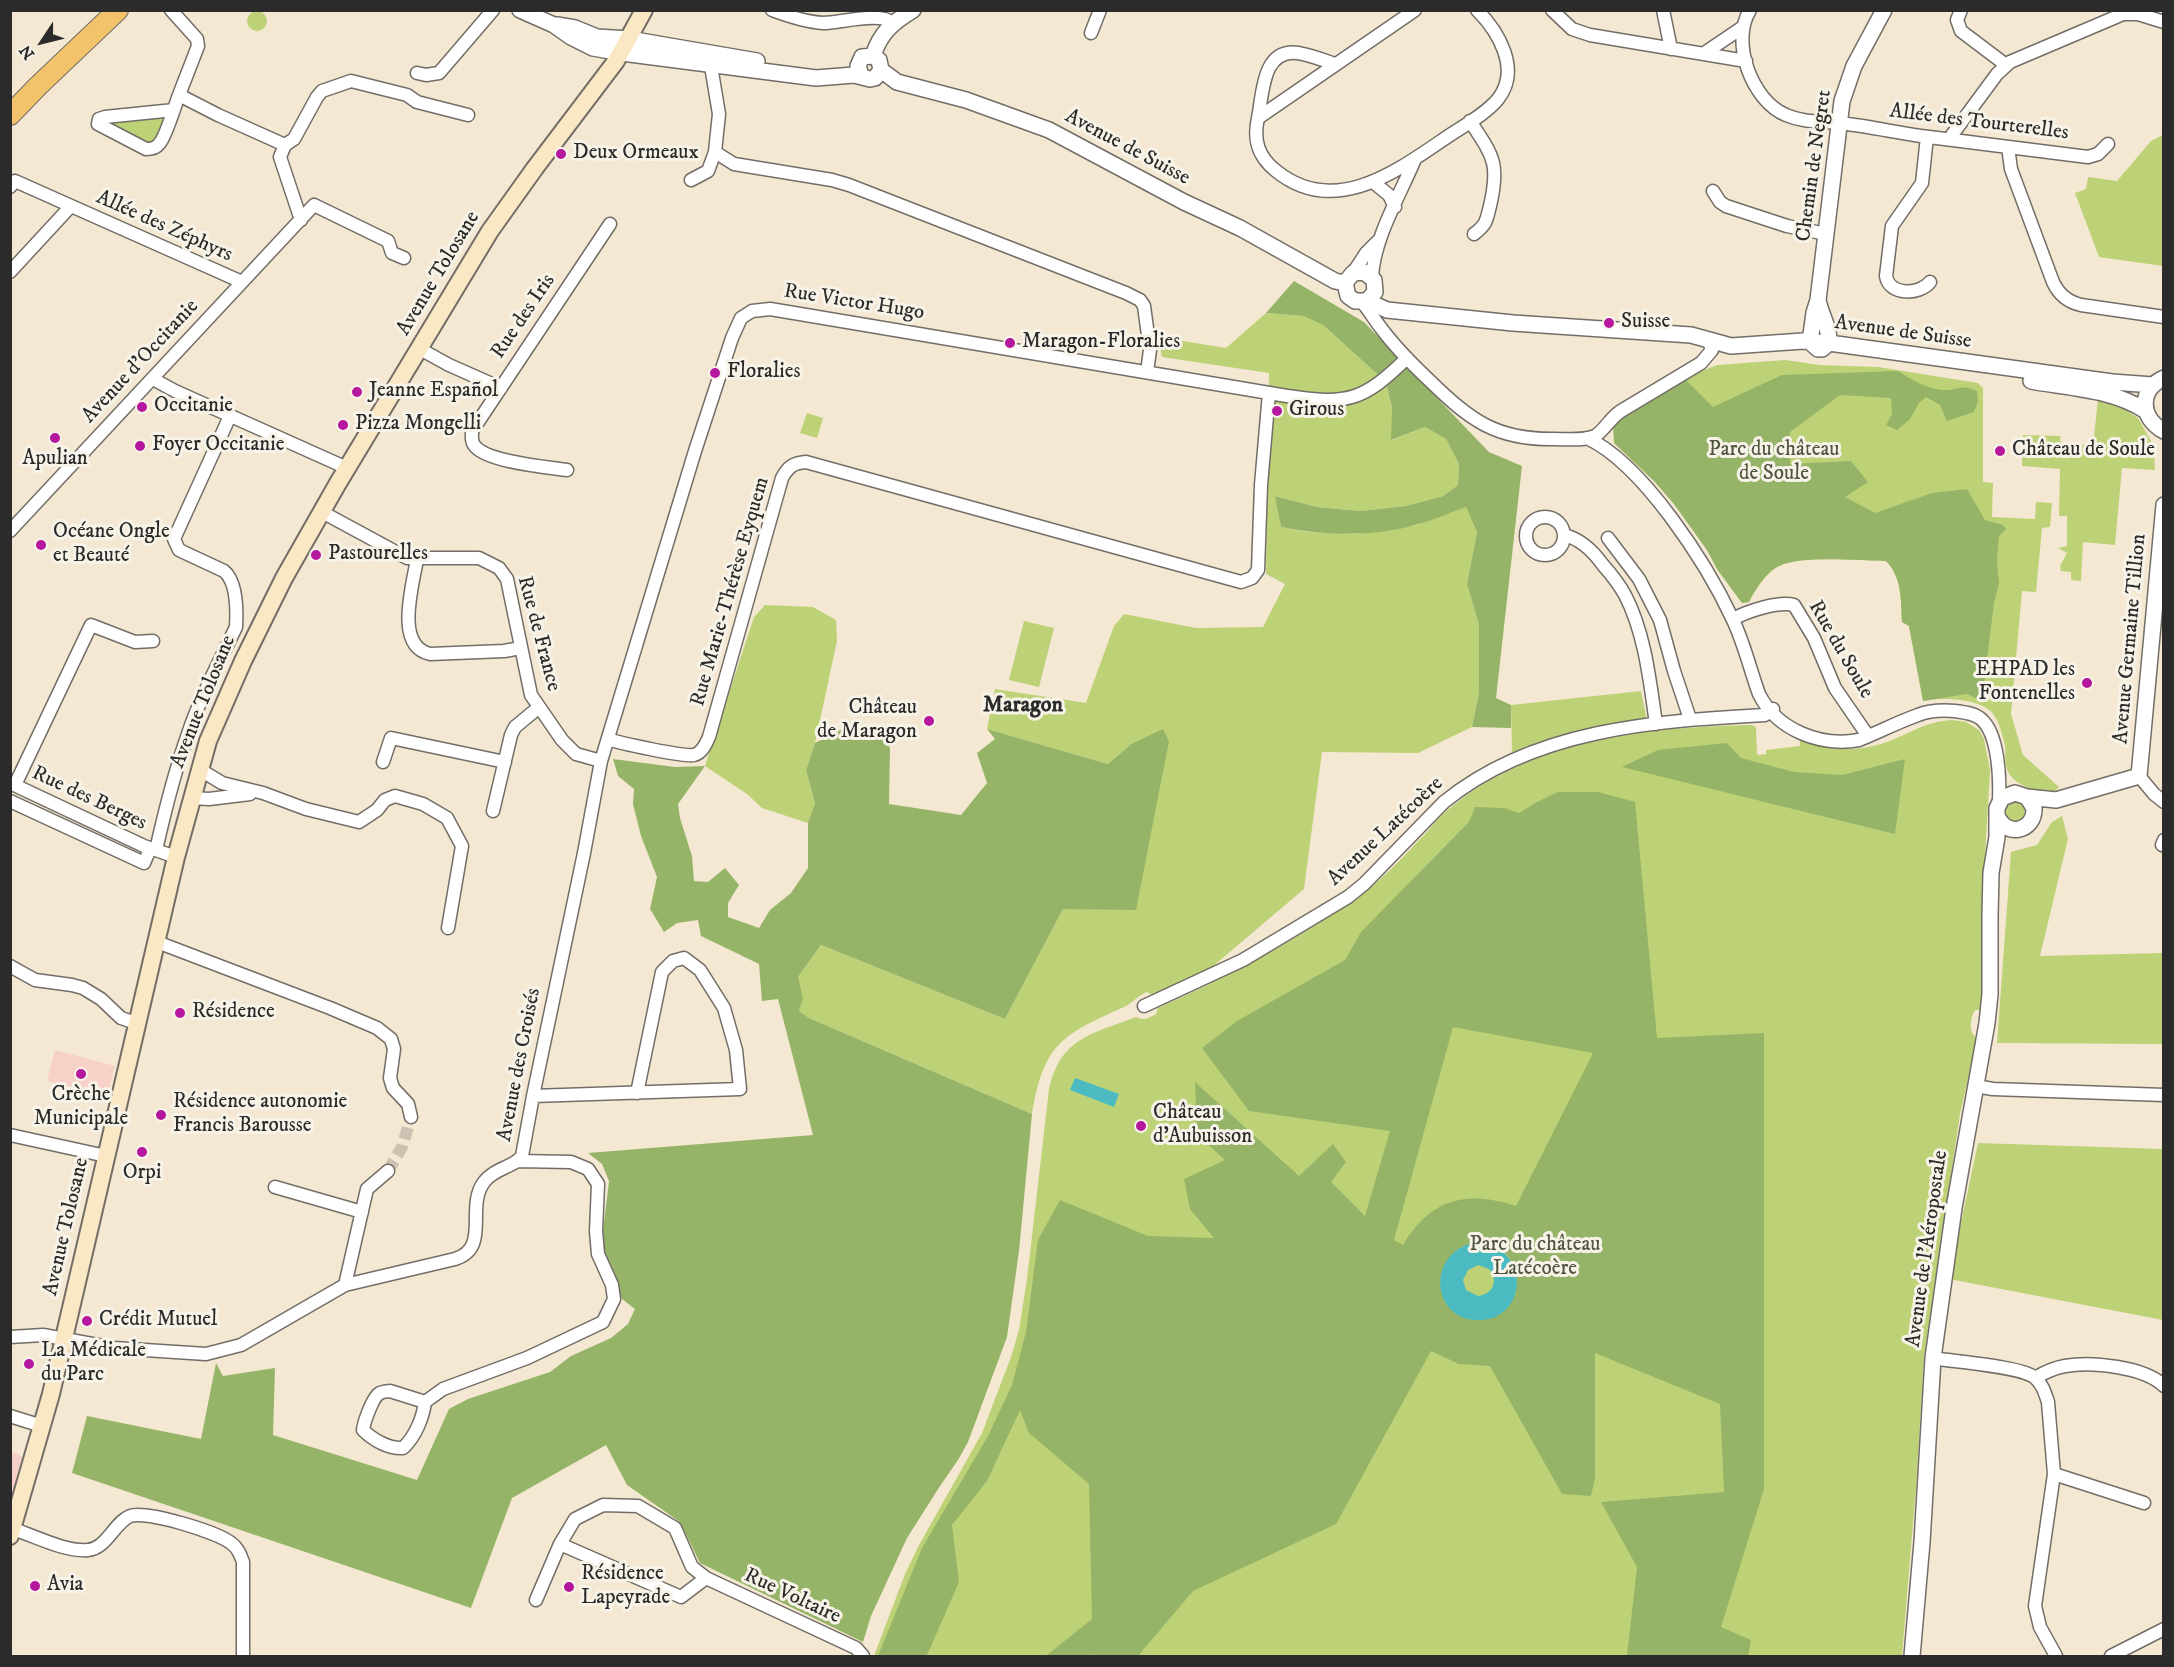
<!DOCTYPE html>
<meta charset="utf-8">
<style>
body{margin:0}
#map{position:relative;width:2174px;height:1667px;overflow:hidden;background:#f5e8d3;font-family:"IM FELL DW Pica",serif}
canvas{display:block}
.frame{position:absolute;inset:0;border:12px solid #2b2b2b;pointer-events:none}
.north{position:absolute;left:12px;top:12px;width:60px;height:60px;-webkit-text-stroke:4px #f7f3e8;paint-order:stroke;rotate:235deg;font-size:16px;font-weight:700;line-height:24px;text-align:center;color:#2b2b2b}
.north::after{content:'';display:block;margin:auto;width:21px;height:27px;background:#2b2b2b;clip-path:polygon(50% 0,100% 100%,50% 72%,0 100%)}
</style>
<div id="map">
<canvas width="2174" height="1667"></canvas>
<div class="frame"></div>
<div class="north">N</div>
</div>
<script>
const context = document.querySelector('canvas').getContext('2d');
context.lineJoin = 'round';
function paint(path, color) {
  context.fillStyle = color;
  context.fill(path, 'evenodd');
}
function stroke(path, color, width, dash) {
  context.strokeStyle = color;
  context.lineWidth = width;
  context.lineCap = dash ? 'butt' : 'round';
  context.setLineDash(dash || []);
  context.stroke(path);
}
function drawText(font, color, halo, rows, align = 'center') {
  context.font = font + ' "IM FELL DW Pica",serif';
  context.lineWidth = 6;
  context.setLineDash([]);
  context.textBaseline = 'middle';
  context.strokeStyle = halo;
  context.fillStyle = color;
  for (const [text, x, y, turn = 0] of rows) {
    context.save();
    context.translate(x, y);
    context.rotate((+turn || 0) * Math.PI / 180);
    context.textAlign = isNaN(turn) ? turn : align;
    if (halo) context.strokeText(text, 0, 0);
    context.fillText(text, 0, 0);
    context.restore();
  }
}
paint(new Path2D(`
 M55,1050L115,1066L106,1100L47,1081Z
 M11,1451L22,1457L11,1501Z`), '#f7d1c8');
paint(new Path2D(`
 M247 21a10 10 0 1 1 20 0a10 10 0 1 1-20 0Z
 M161,116L164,123L157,141L148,145L106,122Z
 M2163,135V266L2099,257L2075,193L2086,189L2088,177L2117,181L2151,141Z
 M1266,313L1303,316L1323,325L1386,382L1392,408V440L1425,427L1446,439L1459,464L1458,485L1443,496L1406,506L1361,511L1317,507L1276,496L1281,527L1308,532L1355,534L1417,525L1466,506L1477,532L1467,584L1479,625V692L1472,727L1418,753L1322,752L1304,889L1205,973L1152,995L1147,992C1135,997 1133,1003 1124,1007C1062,1035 1044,1043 1032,1114L809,1018L799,1011L798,977L821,945L1005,1019L1063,909L1131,744L1108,764L987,729L995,689L1086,703L1114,626L1124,614L1196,628L1263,627L1285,584L1266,574L1269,373L1162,357L1158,337L1226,348Z
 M1785,360L1820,365L1878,367L1978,383L1983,388V482L1993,483L1992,517L2035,519L2036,502L2052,503L2050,527L2042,528L2036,592L2022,591L2011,714L2023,755L2059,787L2054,792C2039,794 2012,785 2007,769C2004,762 2006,753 2005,746C2003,737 1999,722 1994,715C1982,698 1941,697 1923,701L1909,626L1902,622C1901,600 1902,577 1886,561C1859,561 1802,555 1779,566C1767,572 1755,590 1749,602L1742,603L1717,569L1707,550L1674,504L1654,481L1614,443L1613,420L1684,378L1717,365Z
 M2098,400L2120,406L2138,418L2151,441L2154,452L2155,470L2122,468L2115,545L2083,542L2081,581L2071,580V572L2061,571L2060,566L2067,553L2058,548L2067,546V516H2059L2060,469L2022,466L2023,435L2060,436L2061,444L2093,445Z
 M807,413L823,418L817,438L800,433Z
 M765,605L813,607L836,620L837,641L815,743L806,770L815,803L808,823L762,808L747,794L705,766L754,617Z
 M1024,621L1054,628L1039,687L1009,680Z
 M1641,691L1647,721L1512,755L1511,705Z
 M1952,720L1966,722L1979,730L1984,739L1990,770L1982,907V1010H1975C1970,1019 1968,1032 1977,1038L1960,1114L1924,1357L1916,1487L1902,1656H874L905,1574L919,1545L982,1433L1011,1357L1019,1330L1027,1279L1049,1089C1061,1037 1092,1034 1136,1017C1144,1021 1148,1018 1156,1014L1158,1008C1227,977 1294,942 1356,898C1379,882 1400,861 1419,840C1427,833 1433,824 1440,817C1521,741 1646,727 1751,725L1756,727L1757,754L1759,755L1766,754V750L1800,746V740C1823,748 1849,752 1873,746C1901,740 1922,721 1952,720Z
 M2005 812a10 10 0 1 1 20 0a10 10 0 1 1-20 0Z
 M2062,816L2068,839L2040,956L2163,953V1044L1997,1043L2011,852L2037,845L2052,822Z
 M1978,1143L2163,1149V1320L1949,1279Z`), '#bdd276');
paint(new Path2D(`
 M1294,281L1364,322L1489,452L1522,466L1496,698L1511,705V728L1472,727L1479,692V625L1467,584L1477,532L1466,507C1450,512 1435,520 1419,524C1375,537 1325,536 1281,527L1275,496L1317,507L1361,511L1406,506L1443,496L1458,485L1459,464L1446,439L1425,427L1391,440L1392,408L1386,382L1323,325L1303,316L1266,313Z
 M1898,371C1910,379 1928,389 1943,390C1959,391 1958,383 1977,391L1978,402L1974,412L1947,421L1940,405L1926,397L1919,403L1910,419L1897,430L1886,425L1892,414L1891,398L1840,395L1790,432V464L1851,461L1868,482L1845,497L1875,513L1932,493L1967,489L1985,520L2003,525L2006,529L1999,536L1997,561L1999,583L1994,603L1982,701L1967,694L1923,701L1909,626L1902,622C1901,600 1902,577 1886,561C1859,561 1802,555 1779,566C1766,572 1755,590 1749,602L1742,603L1717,569L1707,550L1674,504L1654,481L1614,443L1613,420L1684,378L1713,407L1782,375Z
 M854,723L884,728L890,749L889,804L961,815L987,783L977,753L995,739L987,729L1108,764L1131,744L1163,729L1169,741L1136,910L1063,909L1005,1019L821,945L798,977L803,998L799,1011L809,1018L1032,1114L1019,1251L1007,1337L968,1442L958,1460L940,1486L907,1538L871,1616L863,1642L700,1563L680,1522L627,1485L606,1445L512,1498L471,1608L72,1473L87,1416L201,1439L216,1363L223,1376L275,1368L273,1435L417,1480L449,1409L468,1399L550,1372L571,1356L611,1338L628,1324L635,1309L622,1299L601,1248L609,1181L602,1164L588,1153L813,1135L778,999L762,1001L759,964L701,936L698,920L677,923L664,932L650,909L657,877L641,836L633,804L634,789L618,776L613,759L675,767L705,766L678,804L680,818L692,856L694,881L708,882L725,868L739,885L728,903V917L759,928L770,910L791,893L808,868V823L815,803L806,770L815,743Z
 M1727,743L1741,758L1794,772L1842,775L1905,759L1895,834L1622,767L1658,750Z
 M1558,792H1598L1635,802L1657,1038L1764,1033V1489L1721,1627L1751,1640L1748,1656H1627L1637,1567L1601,1502L1724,1492L1720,1404L1595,1353V1478L1591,1496L1562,1494L1490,1366L1459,1364L1431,1351L1336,1524L1193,1591L1138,1656H1092V1654L1089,1656H1046L1092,1619L1089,1484L1029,1433L1020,1410L987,1481L952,1525L959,1582L927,1655L878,1656L922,1548L988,1436L1012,1385L1026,1332L1038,1240L1060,1200L1148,1236L1214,1238L1190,1209L1184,1179L1225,1160L1197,1134L1195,1082L1299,1176L1333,1144L1346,1162L1331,1182L1365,1216L1390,1131L1249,1111L1202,1048L1237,1021L1345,960L1361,932L1469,822L1475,807L1504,808L1519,813L1537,802ZM1453,1027L1593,1053L1516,1206C1467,1190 1431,1198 1403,1245L1394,1240ZM1498,1247C1515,1259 1520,1276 1515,1296L1443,1297C1440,1288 1440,1282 1443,1273C1450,1243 1472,1249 1498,1247Z`), '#96b467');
paint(new Path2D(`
 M1075,1078L1119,1094L1114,1107L1070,1090Z
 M1480,1242C1534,1251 1526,1324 1475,1320C1429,1317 1427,1247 1480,1242ZM1478,1265L1489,1269C1499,1281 1493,1294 1478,1296L1466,1290L1463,1280L1468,1270Z`), '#4cbbc1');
stroke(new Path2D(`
 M388,1171L402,1147L411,1117`), '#cdc2b1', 12, [12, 6]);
const minor = new Path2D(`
 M171,10L197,39L198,46L179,95L218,115L285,145
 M772,10C788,16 805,22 823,23C840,23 882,11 892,23
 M1415,10L1258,118C1253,140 1258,156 1275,170C1334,219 1397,171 1447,137C1463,126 1486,114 1498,99C1521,70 1499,32 1477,10
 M1552,10L1572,29L1590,35L1746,61
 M1663,10L1671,49
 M1750,10C1730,42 1752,101 1786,115C1804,123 1822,121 1840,123C1867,126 1894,132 1921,136C1977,143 2033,150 2088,157L2098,154L2108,144
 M1961,10L1957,20L1961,31L2006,65
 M1091,33L1100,10
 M1703,54L1743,27
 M417,73L426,75L439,73L493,10
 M174,110L105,117L99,119L98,124L146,149C150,149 156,148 159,144C166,137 175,105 179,95
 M1258,118C1263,94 1262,48 1298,53C1310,55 1323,60 1335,64
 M1470,121C1493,156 1500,163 1490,206C1486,221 1487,224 1474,234
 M1927,137L1922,183L1892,226L1886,276C1889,296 1920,295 1930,282
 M1949,139L1997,74L2010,62L2123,14H2138L2164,22
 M2008,147L2011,169L2053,282C2059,295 2068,302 2081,305L2164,317
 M715,152L734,164L832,180L849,185L1126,293L1140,300L1144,306L1150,350L1147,372
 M691,180L708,171L715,152L719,114L711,66L712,56
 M1373,182L1389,195L1395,207
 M10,187L15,181L242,282
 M1713,191L1720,202L1726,206L1787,226L1826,234
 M301,220L280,157L285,145L294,139L317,97L322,91L351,81L407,95L417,102L468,115
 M10,272L70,207
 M1353,273L1366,253L1378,241
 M1372,277C1374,238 1400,195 1415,159
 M1362,302C1369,310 1374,319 1381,328C1395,347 1413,365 1430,381C1470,420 1496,440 1554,439C1567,439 1583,441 1595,436C1603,432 1611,417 1621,411L1701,363L1712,350L1708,339
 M420,349L449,365L501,388
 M153,379L175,391L347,468
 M1587,438C1643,464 1707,564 1733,620C1744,643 1750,669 1759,694C1777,730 1820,747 1859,740C1879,732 1898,722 1918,715C1930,710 1942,710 1955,711C1963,712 1974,713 1981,719C1999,734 2000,780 1999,802
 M567,470C547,467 485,462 474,445C471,441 472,437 472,431L610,224
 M322,512L407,558H479L499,568L507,579L531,695L562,740L576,754L601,761
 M1526 536a19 19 0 1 1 38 0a19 19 0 1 1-38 0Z
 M10,531L314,205L388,241L392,253L404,258
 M1564,535C1581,539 1593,551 1603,565C1611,574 1619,584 1625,595C1645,633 1650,682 1656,724
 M1608,538L1639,579L1660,620L1674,671L1690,719
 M417,559C413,585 394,646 430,654L504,651L521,648
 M1733,619C1748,611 1778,601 1794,605L1814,638L1835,688L1868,736
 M608,739C619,743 684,757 694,755C702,753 706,744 709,737L782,478C788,467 793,463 806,462L1241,582L1252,578L1258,570L1261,485L1269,393
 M383,762L391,738L505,762
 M199,769L222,783L263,793L306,809L359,822L377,810L385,800L395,796L423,804L447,818L462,846L448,928
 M2139,776L2154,794L2164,802
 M10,783L144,846L176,857
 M15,785L91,625L135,642L153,641
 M191,798L209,799L250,794
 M10,801L144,863L150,849
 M493,811L511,735L515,727L538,708
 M2162,845L2164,840
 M156,850C165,810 175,770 189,731C201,695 220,661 236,627C237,610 237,582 224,571L179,550L174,539L230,416
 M157,942L330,1008L377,1028L391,1039L394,1049L390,1078L393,1088L408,1104L411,1117
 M10,966L35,980L72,985L83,988L101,999L121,1018L136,1023
 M1144,1006L1243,960L1348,897L1364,884L1444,802C1534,729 1654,721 1765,715L1773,709
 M1975,1086L1993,1089L2164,1095
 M533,1096L740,1089L736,1050L724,1008L700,970L684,958L673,961L662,972L637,1093
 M10,1135L106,1156
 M275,1187L362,1212
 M345,1285L367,1189L388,1171
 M10,1337L43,1335L114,1348L206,1354L241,1345L345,1285L455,1259C491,1248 465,1207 484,1182C494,1168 515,1167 522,1156L533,1096L584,853L601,761L695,451L732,338L741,318L752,311L770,309L788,312L1287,396C1348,405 1363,401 1407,358
 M1933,1358C1955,1362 2019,1366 2034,1377C2042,1383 2045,1393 2048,1402L2054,1474L2035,1606L2040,1627L2056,1656
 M2035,1378C2045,1372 2054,1368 2065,1366C2091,1361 2145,1367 2164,1386
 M390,1391L425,1402C423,1418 415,1437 403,1448C389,1449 373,1440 363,1430C364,1422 373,1396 380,1393C381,1392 389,1391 390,1391Z
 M425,1402L443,1389L527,1358L603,1322L614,1299L612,1285L598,1254L596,1231L598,1184L588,1169L571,1162L518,1161
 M10,1416L42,1426
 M2054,1474L2144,1503
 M13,1529C35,1536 65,1552 88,1550C107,1548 114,1523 130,1516C146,1510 217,1532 231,1543C238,1548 240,1554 243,1562V1656
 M560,1544L681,1597L706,1578
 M536,1600L560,1544L575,1519L603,1505L638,1506L675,1528L692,1567L706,1578L856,1648L863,1656
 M2111,1656L2164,1629`);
const tertiary = new Path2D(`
 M520,10L554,25L571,37L593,48L622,53L816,78L854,75L870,79L875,78L881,70L879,60L873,56L862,57L858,66L861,75
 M557,25L575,28L597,37L629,39L757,61
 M873,56C880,33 893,22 913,10
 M881,70L897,82L966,100L1049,130L1184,202L1240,228L1335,281L1345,283
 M1818,300C1821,315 1830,328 1829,343L1822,349
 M1367,301L1375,292L1374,280L1364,272L1353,273L1345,283L1348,296L1355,301H1367L1387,310L1513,323L1691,335L1731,346L1803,341L1829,343L2112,382L2153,385
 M1818,349L1810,342L1814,313L1818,300L1842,101L1854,66L1884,10
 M2164,378C2138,390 2140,418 2164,431
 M2031,381C2069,388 2113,389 2146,411
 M2027,797L2056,800L2139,776L2164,505
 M1912,1656L1922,1542L1933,1358L1954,1208L1987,1023L1990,994V916L1991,873L1997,837V808L2002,798L2015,793L2027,797L2034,808C2035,832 2005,838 1997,815`);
const secondary = new Path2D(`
 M10,1536L51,1394L176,857L208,741L243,661L284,578L338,483L490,231L535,168L616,61L644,10`);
const primary = new Path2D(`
 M10,115L38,86L118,10`);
stroke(minor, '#726d66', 15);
stroke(tertiary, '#726d66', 18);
stroke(secondary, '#726d66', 20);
stroke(primary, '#726d66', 22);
stroke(minor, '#fff', 12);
stroke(tertiary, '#fff', 15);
stroke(secondary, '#fae7c3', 16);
stroke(primary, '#f2c36a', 20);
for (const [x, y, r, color] of [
 [561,154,6,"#b5179e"],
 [1609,323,6,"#b5179e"],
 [1010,343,6,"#b5179e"],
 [715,373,6,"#b5179e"],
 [357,392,6,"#b5179e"],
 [142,407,6,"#b5179e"],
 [1277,411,6,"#b5179e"],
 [343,425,6,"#b5179e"],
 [55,438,6,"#b5179e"],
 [140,446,6,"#b5179e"],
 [2000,451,6,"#b5179e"],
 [41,545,6,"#b5179e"],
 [316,555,6,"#b5179e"],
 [2087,683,6,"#b5179e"],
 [929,721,6,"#b5179e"],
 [180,1013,6,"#b5179e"],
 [81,1074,6,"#b5179e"],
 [161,1115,6,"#b5179e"],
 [1141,1126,6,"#b5179e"],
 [142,1152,6,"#b5179e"],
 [87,1321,6,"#b5179e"],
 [29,1364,6,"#b5179e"],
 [35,1586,6,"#b5179e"],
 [569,1587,6,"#b5179e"]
]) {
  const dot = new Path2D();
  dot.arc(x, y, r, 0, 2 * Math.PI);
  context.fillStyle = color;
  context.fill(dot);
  stroke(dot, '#f7f3e8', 2);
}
drawText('21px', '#2b2b2b', '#f7f3e8', [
 ["Allée des Tourterelles",1979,123,7],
 ["Avenue de Suisse",1127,148,28],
 ["Chemin de Negret",1815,166,-82],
 ["Allée des Zéphyrs",164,227,24],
 ["Avenue Tolosane",439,274,-59],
 ["Rue Victor Hugo",854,303,9],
 ["Rue des Iris",524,317,-56],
 ["Avenue de Suisse",1903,333,8],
 ["Avenue d'Occitanie",141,362,-47],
 ["Rue Marie-Thérèse Eyquem",731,592,-74],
 ["Rue de France",538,634,75],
 ["Avenue Germaine Tillion",2131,639,-85],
 ["Rue du Soule",1840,650,60],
 ["Avenue Tolosane",204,702,-68],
 ["Rue des Berges",89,799,25],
 ["Avenue Latécoère",1386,832,-43],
 ["Avenue des Croisés",520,1065,-79],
 ["Avenue Tolosane",67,1227,-77],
 ["Avenue de l'Aéropostale",1928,1249,-82],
 ["Rue Voltaire",792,1597,25]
]);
drawText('21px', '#2b2b2b', '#f7f3e8', [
 ["Deux Ormeaux",573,154],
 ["Suisse",1621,323],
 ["Maragon-Floralies",1022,343],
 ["Floralies",727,373],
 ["Jeanne Español",369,392],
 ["Occitanie",154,407],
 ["Girous",1289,411],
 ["Pizza Mongelli",355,425],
 ["Foyer Occitanie",152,446],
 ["Château de Soule",2012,451],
 ["Apulian",55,460,"center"],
 ["Océane Ongle",53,533],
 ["et Beauté",53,557],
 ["Pastourelles",328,555],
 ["EHPAD les",2075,671,"right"],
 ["Fontenelles",2075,695,"right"],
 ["Château",917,709,"right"],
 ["de Maragon",917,733,"right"],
 ["Résidence",192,1013],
 ["Crèche",81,1096,"center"],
 ["Municipale",81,1120,"center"],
 ["Résidence autonomie",173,1103],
 ["Francis Barousse",173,1127],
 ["Château",1153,1114],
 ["d'Aubuisson",1153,1138],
 ["Orpi",142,1174,"center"],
 ["Crédit Mutuel",99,1321],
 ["La Médicale",41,1352],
 ["du Parc",41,1376],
 ["Résidence",581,1575],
 ["Lapeyrade",581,1599],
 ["Avia",47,1586]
], 'left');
drawText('21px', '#50553e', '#f7f3e8', [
 ["Parc du château",1774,451],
 ["de Soule",1774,475],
 ["Parc du château",1535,1246],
 ["Latécoère",1535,1270]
]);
drawText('bold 22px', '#2b2b2b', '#f7f3e8', [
 ["Maragon",1023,706]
]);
</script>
